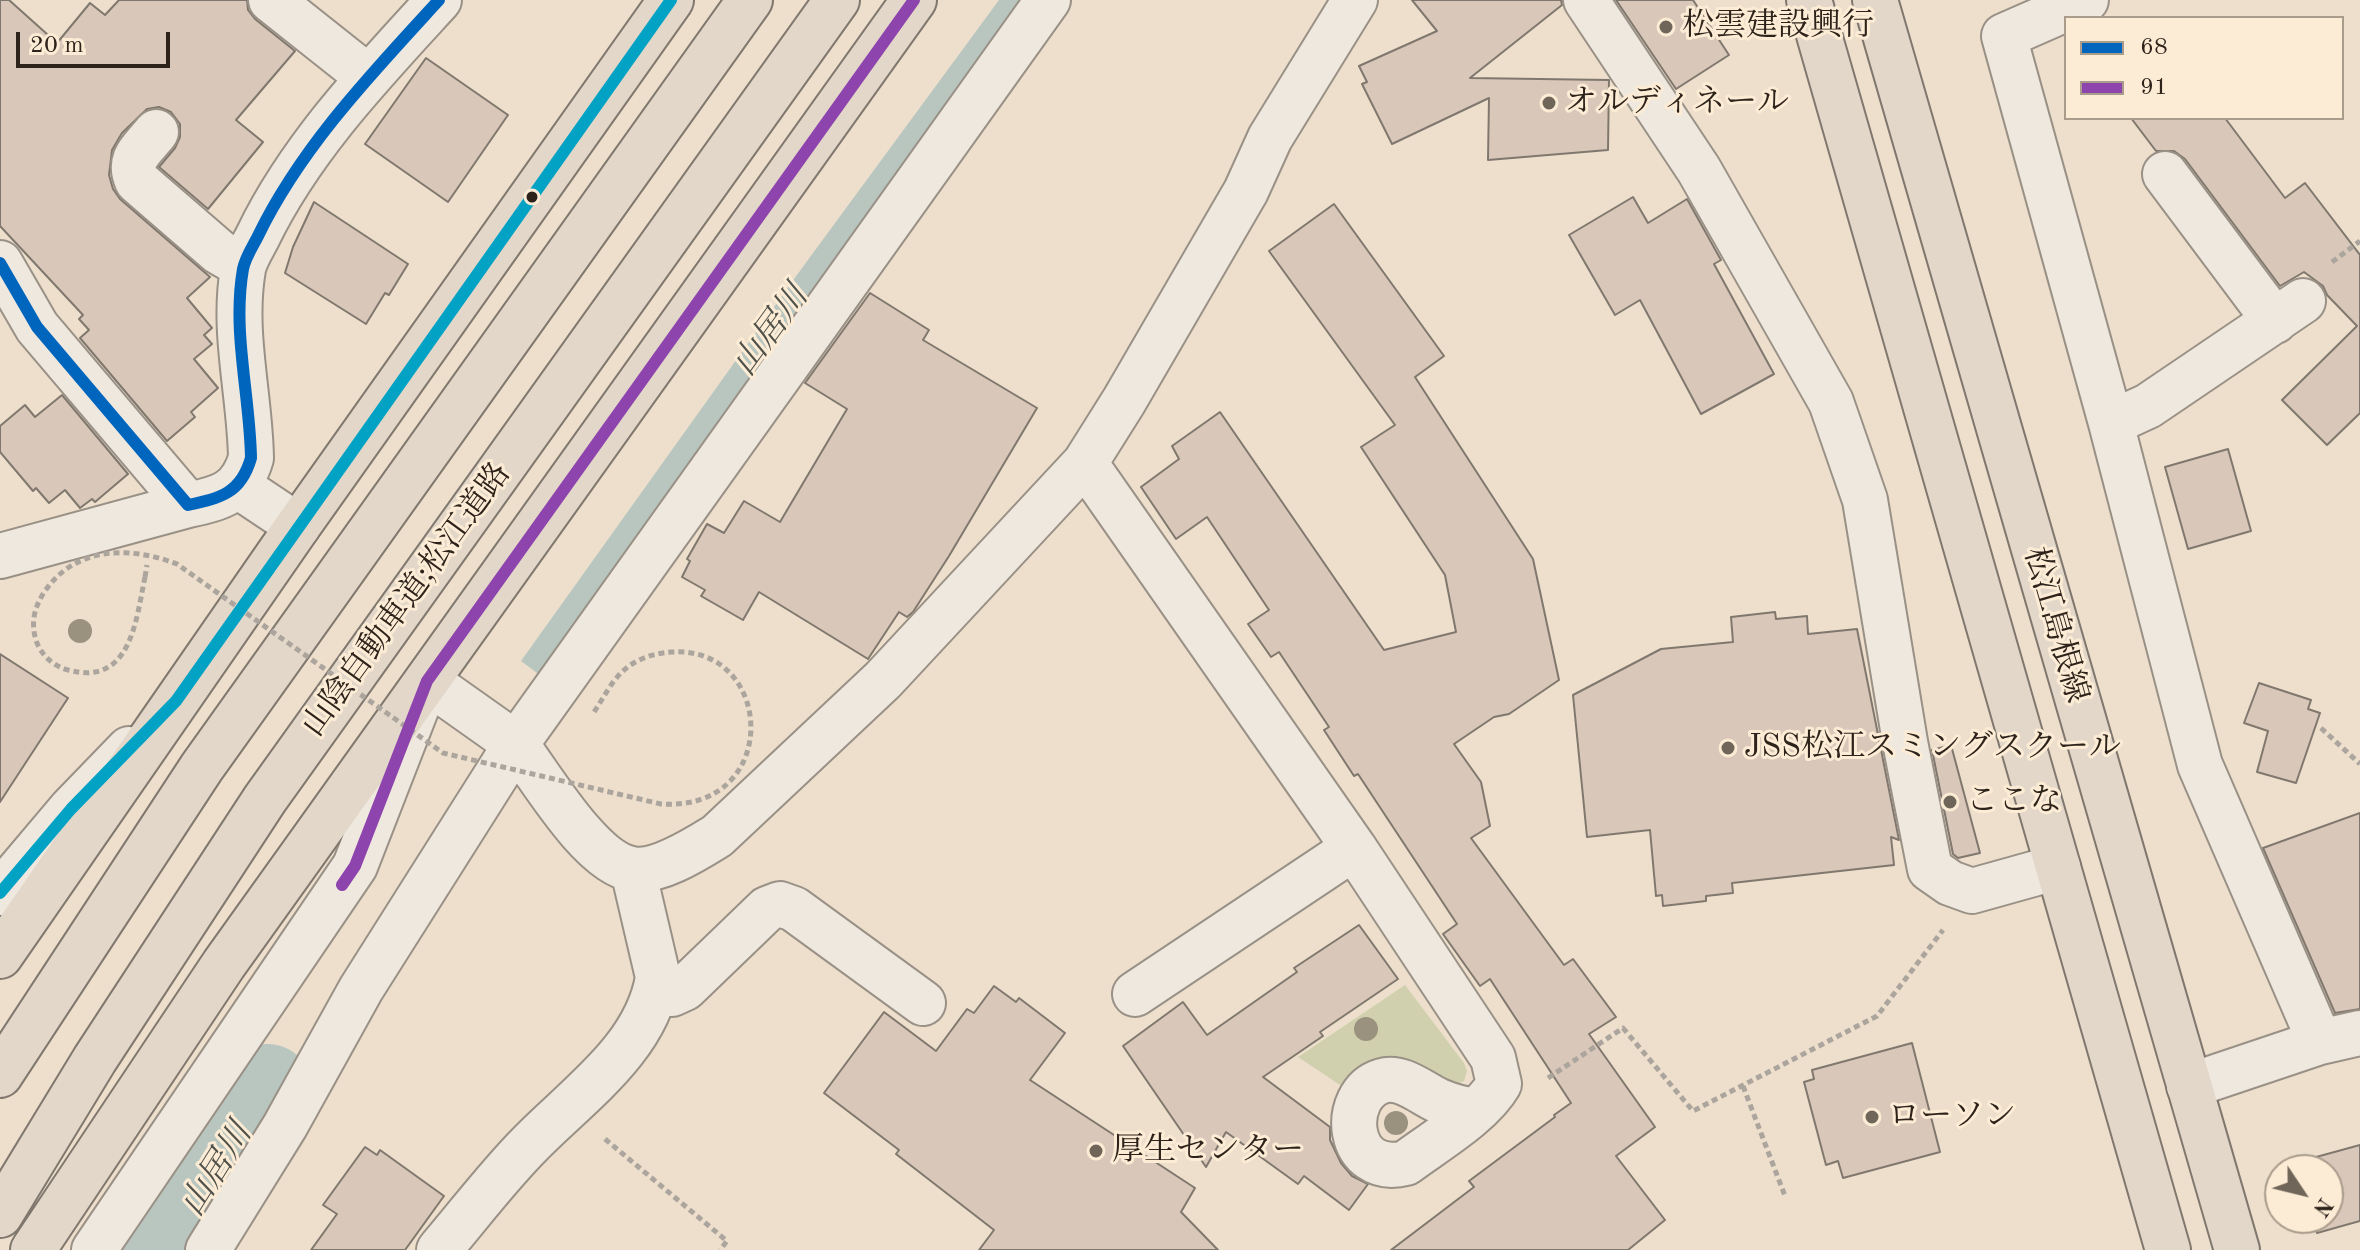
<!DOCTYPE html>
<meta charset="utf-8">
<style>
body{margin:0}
#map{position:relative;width:2360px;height:1250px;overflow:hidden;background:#eddfcc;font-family:"Old Standard TT",serif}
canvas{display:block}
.legend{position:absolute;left:2064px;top:16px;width:280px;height:104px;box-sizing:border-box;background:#fcecd5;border:2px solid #a99c8b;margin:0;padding:10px 14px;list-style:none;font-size:24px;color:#2d231b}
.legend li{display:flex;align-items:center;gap:16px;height:40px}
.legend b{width:40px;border:2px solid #a99c8b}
.north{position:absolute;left:2264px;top:1154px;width:80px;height:80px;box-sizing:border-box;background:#fcecd5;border:2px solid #a99c8b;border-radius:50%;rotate:125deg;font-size:22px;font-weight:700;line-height:32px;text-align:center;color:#2d231b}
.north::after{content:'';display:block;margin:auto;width:28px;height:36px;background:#706559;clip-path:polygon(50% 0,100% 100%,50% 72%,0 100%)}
.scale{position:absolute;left:16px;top:32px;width:154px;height:36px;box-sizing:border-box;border:4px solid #2d231b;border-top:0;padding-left:10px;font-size:24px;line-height:28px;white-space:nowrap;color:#2d231b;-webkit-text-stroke:6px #fcecd5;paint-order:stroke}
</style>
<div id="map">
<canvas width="2360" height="1250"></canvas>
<ul class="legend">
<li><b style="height:10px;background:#0065bd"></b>68</li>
<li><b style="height:10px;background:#8e44ad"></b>91</li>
</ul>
<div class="north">N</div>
<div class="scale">20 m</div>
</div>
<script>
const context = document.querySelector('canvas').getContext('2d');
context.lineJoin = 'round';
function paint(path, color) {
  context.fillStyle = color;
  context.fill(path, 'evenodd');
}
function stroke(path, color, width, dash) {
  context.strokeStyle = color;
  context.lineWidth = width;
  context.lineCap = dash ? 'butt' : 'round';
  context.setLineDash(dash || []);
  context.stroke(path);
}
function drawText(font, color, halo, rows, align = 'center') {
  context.font = font + ' "Old Standard TT","Noto Serif JP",serif';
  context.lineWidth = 6;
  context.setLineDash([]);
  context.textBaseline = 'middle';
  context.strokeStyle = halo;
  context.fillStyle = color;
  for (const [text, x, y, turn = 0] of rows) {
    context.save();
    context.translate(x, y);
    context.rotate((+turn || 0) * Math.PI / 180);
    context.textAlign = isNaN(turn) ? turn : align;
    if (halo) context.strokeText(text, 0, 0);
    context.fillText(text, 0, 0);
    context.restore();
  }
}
paint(new Path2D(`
 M1405,985L1464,1063L1467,1071L1464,1081L1457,1084L1346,1089L1298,1057Z`), '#d1d0ae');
paint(new Path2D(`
 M999,0H1037L545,679L521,661L802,268Z`), '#b8c6bf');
stroke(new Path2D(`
 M167,1250L239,1130L267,1090`), '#b8c6bf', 92);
const building = new Path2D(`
 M0,0H9L57,43L90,3L105,15L119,0H247L248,10L255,19L295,51L236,120L263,142L208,209L159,167L175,148L180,137V124L171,112L159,107L147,109L122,133L112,150L109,175L113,189L120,199L210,277L187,298L212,328L204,335L212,344L194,359L218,388L191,412L195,417L167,441L80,338L89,330L79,319L83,315L0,226Z
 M1412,0H1561L1562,5L1470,78L1609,80L1608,150L1488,160L1489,98L1392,144L1362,84L1367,82L1359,66L1437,31Z
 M1616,0H1693L1729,55L1676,89Z
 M426,58L508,115L448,202L365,144Z
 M2131,118H2225L2285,198L2305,183L2360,255V413L2327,445L2282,400L2357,326L2327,295L2323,286L2304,272L2280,286L2185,159L2174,151H2156Z
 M1633,197L1648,223L1687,199L1721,260L1714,264L1774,374L1701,414L1640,300L1615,315L1569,235Z
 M314,202L408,264L389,295L385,293L366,324L285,273L293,247Z
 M1334,204L1444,356L1415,377L1533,559L1559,680L1509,714L1494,717L1454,744L1481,782L1490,826L1471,838L1564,965L1573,959L1616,1017L1589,1034L1655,1127L1616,1156L1665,1220L1628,1250H1391L1474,1187L1469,1181L1555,1117L1554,1115L1571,1103L1490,979L1480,986L1443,934L1457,924L1358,774L1354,776L1324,730L1329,727L1279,652L1271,657L1248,624L1269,610L1207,517L1176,539L1141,487L1179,459L1172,446L1220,412L1384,650L1456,632L1445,575L1361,447L1395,425L1269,251Z
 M870,293L929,330L923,340L1037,408L949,556L913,612L907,617L899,612L868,659L759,592L743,620L701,596L705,590L682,577L690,561L687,559L707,524L724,533L744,501L780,522L847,409L805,383Z
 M62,395L128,474L95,502L92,499L80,508L65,490L49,503L36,488L33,491L0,452V426L25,405L35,417Z
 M2228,449L2251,531L2188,549L2165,467Z
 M1775,612L1776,619L1807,616L1808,634L1857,629L1899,840L1891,837L1894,865L1732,883L1733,893L1706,896V901L1663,906L1662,895L1656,896L1650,830L1587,837L1573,695L1661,649L1733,642L1731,617Z
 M0,654L68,698L0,802Z
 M2259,683L2311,700L2308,709L2320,713L2296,783L2257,772L2268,731L2244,723Z
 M1951,745L1980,853L1958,858L1953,854L1932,750Z
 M2360,813V1009L2335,1013L2263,848Z
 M1359,925L1398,979L1320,1032L1323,1036L1263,1077L1330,1127V1140L1341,1163L1352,1176L1368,1184L1349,1210L1304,1176L1298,1184L1226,1132L1206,1167L1123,1046L1183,1002L1207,1035L1297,972L1294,968Z
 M994,986L1016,1002L1019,998L1065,1033L1030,1080L1195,1188L1181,1212L1218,1250H979L994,1230L896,1154L899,1150L824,1093L884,1012L936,1051L967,1009L974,1013Z
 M1912,1043L1940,1152L1843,1178L1838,1161L1826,1165L1804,1082L1814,1079L1812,1070Z
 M2360,1145V1221L2317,1233L2313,1218H2328V1170H2300L2298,1162Z
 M365,1147L377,1155L380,1150L444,1196L405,1250H311L337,1214L323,1205Z`);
paint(building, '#d9c7b9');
stroke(building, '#80786e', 2);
const minor = new Path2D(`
 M271,0L368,77
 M1586,0L1699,170L1831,402L1865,500L1905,742L1930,869L1950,883L1972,891L2058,867
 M2086,0L2004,36L2111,423L2200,765L2320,1042L2189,1086
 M156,132C142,150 127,158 137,181L219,252L243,266
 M2165,174L2275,321
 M0,263L37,327L188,505C221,498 241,493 251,458C250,395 232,332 243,269C245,258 253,246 258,236C301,147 373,72 439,0
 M2111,423L2148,406L2303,301
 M1085,463L1354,848L1493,1058L1499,1084C1482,1114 1434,1142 1406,1163C1345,1178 1339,1094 1382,1081C1402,1075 1421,1093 1439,1101C1451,1106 1462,1109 1475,1111
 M238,486L298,526
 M0,556L188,505
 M0,893L71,809L129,749
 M656,992L672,994L685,988L767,909L780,904L794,909L923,1003
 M1135,994L1354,848
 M2320,1042L2360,1033
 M94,1250L355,866L427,681L516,744L1048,0
 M208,1250L285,1126L361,989L516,744C541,777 591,863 632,869C657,874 696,849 717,836L883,680L1085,463L1124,401L1246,191L1270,138L1355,0
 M439,1250C469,1215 498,1176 531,1143C578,1095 647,1048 658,977L633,870`);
const major = new Path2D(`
 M1809,0L2168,1250
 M1875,0L2237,1250`);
const highway = new Path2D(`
 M0,956L298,526L671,0
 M0,1075L202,767L750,0
 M0,1215L95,1059L265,799L837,0
 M33,1250L224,964L914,0`);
stroke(minor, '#9a9186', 48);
stroke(major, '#80786e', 48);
stroke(highway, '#80786e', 48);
stroke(new Path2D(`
 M2332,262L2360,241
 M145,577L147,565
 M2321,728L2360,764
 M1548,1078L1623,1028L1693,1111L1877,1016L1943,930
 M1743,1086L1785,1196
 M605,1139L727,1241L720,1250`), '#aba59d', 5, [6, 4]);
stroke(minor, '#efe8df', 44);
stroke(major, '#e2d7c9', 44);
stroke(highway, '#e2d7c9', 44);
stroke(new Path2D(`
 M145,577C136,620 131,687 68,670C54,666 43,657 37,643C30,624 34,607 45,591C76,546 130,546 177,564L443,753L661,804C782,812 776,646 672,652C654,653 635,659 622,672C611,682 603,699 594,712`), '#aba59d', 5, [6, 4]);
stroke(new Path2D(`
 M0,263L37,327L188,505C221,498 241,493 251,458C250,395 232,332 243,269C245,258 253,246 258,236C301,147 373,72 439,0`), '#0065bd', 12);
stroke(new Path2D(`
 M342,885L355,866L427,681L914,0`), '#8e44ad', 12);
stroke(new Path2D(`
 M0,893L71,809L176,701L671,0`), '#02a2c5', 12);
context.fillStyle = '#9a927f';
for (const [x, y] of [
 [80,631],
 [1366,1029],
 [1396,1123]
]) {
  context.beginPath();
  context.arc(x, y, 12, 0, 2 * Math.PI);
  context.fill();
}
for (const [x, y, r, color] of [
 [1666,27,8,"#706559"],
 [1549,103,8,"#706559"],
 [532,197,7,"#2d231b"],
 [1728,748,8,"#706559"],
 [1950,802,8,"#706559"],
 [1872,1117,8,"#706559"],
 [1096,1151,8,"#706559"]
]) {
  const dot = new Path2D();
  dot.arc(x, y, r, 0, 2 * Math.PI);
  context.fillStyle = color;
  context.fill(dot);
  stroke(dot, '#fcecd5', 3);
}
drawText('32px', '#2d231b', '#fcecd5', [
 ["松雲建設興行",1682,27],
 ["オルディネール",1565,103],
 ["JSS松江スミングスクール",1744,748],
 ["ここな",1966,802],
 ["ローソン",1888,1117],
 ["厚生センター",1112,1151]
], 'left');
drawText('32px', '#2d231b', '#fcecd5', [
 ["山陰自動車道;松江道路",407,600,-54],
 ["松江島根線",2055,625,74]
]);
drawText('italic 34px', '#50514b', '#fcecd5', [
 ["山居川",771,331,-54],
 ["山居川",217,1170,-58]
]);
</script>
